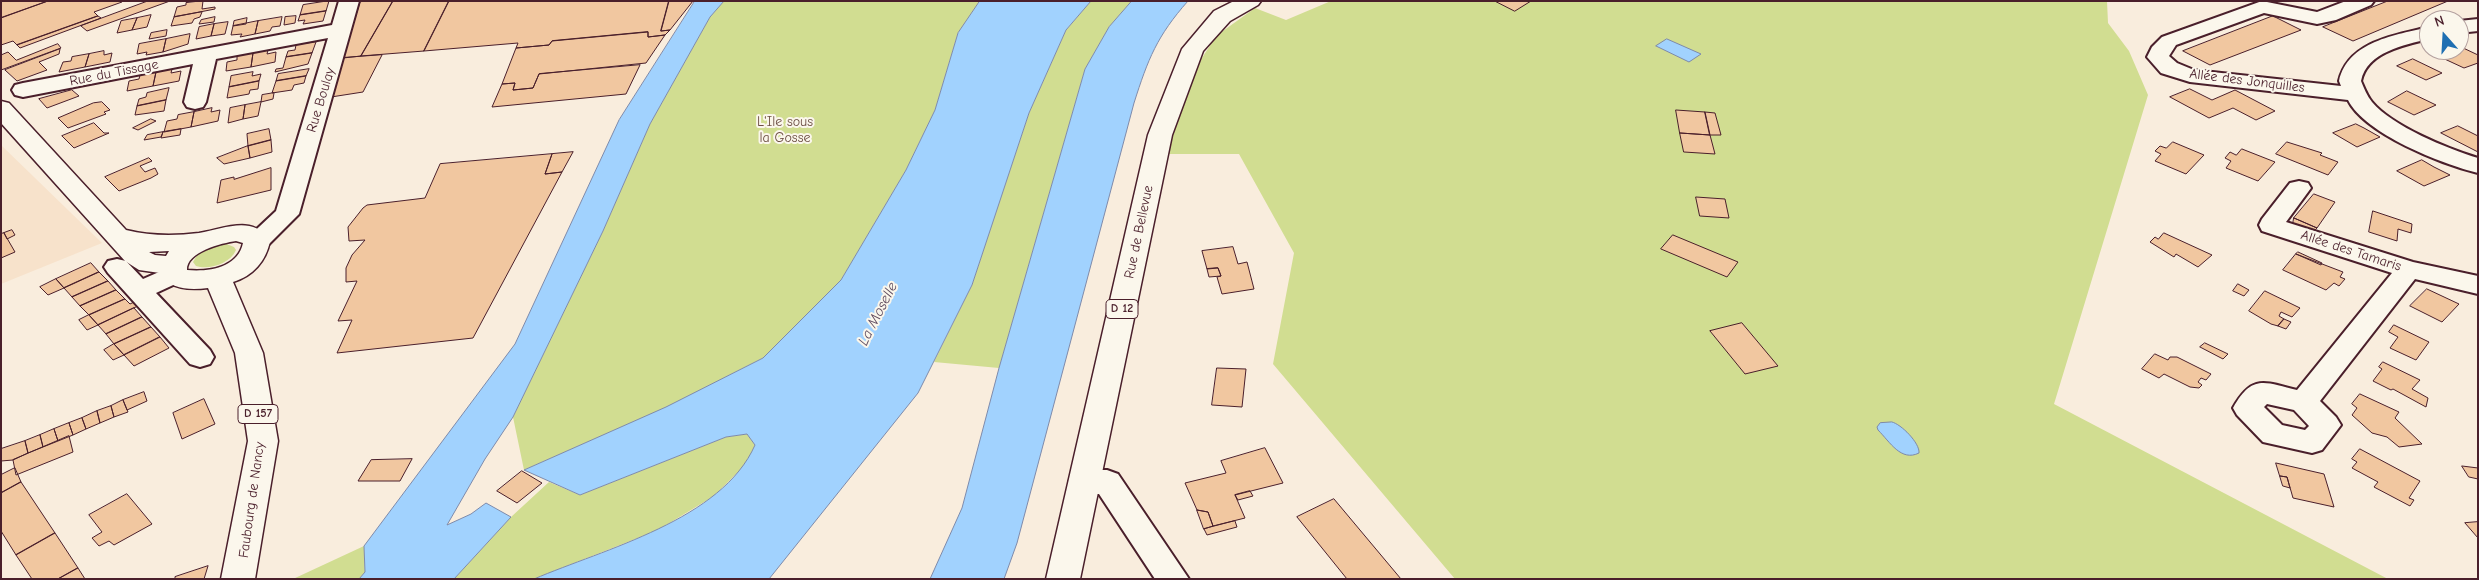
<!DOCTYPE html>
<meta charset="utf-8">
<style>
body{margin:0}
#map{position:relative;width:2479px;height:580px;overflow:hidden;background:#f9eddd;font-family:"Comic Neue",sans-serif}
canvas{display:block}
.frame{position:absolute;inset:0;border:2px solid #4a1f2b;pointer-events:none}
.north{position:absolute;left:2419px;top:10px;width:50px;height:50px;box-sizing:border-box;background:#fbf7ec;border:1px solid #b4a19f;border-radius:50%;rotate:341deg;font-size:14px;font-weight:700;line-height:20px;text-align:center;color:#4a1f2b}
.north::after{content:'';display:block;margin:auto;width:18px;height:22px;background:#1f6fb2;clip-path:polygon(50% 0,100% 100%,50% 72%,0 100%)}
</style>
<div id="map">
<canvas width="2479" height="580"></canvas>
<div class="frame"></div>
<div class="north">N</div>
</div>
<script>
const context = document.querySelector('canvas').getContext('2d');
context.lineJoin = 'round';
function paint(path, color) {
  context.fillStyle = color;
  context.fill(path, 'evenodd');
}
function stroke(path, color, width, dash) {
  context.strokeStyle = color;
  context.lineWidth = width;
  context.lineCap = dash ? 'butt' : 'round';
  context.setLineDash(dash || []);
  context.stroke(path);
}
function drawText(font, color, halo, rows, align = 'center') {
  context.font = font + ' "Comic Neue",sans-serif';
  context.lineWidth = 4;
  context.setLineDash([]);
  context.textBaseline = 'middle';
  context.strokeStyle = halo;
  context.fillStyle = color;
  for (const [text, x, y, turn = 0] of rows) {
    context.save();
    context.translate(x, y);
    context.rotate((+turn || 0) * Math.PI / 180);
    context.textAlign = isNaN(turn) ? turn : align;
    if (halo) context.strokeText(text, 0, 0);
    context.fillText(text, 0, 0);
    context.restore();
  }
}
paint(new Path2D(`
 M1,145L102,243L1,284Z`), '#f7e2cb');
paint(new Path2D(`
 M724,1H980L958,33L935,110L906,170L841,280L763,358L667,407L524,470L513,417L603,231L650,124L710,17Z
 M1091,1H1132L1109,27L1085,69L999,368L934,362L972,285L1029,113L1066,30Z
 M1331,1H2107L2108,23L2129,51L2148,95L2054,404L2388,579H1455L1273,364L1294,253L1239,154H1165L1195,69L1216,36L1255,8L1286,20Z
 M224,243L234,247L236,250C230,264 209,270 196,266L193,262L199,252Z
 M747,434L755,445L747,463L714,496L658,530L534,579H454L511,517L549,482L580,495L726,437Z
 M364,546L365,572L359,579H293Z`), '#d1dd91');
const water = new Path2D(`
 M695,1H724L710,17L650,124L603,231L513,417L485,459L447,525L471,514L486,503L511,517L454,579H359L365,572L364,546L515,344L619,120Z
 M980,1H1091L1066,30L1029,113L972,285L918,393L769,579H534C604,549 722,520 755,445L747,434L726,437L580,495L524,470L666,407L763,358L841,280L906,170L935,110L958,33Z
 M1132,1H1188C1157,36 1148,59 1134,103L1017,543L1004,579H930L962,508L999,368L1085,69L1109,27Z
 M1667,39L1701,54L1689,62L1656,46Z
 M1892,422C1901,424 1920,443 1919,453C1901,462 1890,442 1878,430L1877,427L1880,423Z`);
paint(water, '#a1d2fe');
stroke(water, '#7e8aaa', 1);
const building = new Path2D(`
 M1,1H48L1,18Z
 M48,1H121L122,2L94,12L98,16L17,45L13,41L1,45V18Z
 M148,1H170L87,31L81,26Z
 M203,1L202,9L215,7V9L174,17L177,7L186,5V3Z
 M329,1L326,11L300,15L303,5Z
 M371,1H393L361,56L343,58L360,2Z
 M393,1H449L424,51L361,56Z
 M449,1H669L661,31L670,30L665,35L648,37V32L552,41L549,45L516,48L518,43L424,51Z
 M669,1H693L670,30L661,31Z
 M1495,1H1531L1515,11Z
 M2388,1H2448L2353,41L2323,27Z
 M326,11L323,21L303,24L305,20L298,21L300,15Z
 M202,12L200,17L194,19L192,23L171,26L174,17Z
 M151,15L147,27L132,30L137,18Z
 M98,16L101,18L20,48L17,45Z
 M296,16L295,23L284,25L285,17Z
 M2273,16L2301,30L2210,65L2183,51Z
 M215,17L214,22L199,24L201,20Z
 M282,17L280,26L272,27L270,31L255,34L258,21Z
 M137,18L132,30L117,33L121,21Z
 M247,18L246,24L233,26L234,21Z
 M258,21L255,34L240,37L242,34L231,35L233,26Z
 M228,22L225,34L211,36L214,24Z
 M214,24L211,36L196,39L199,27Z
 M167,30L166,36L149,39L151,33Z
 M648,32V37L665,35L646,63L539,74L533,88L513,90L515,83L502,84L516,48L549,45L552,41Z
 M190,34L188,44L163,52L166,39Z
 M166,39L163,52L146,55L147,52L137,54L139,44Z
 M316,42L312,53L286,57L288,51L295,50L296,45Z
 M58,44L61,48L1,70V55L8,52L16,60Z
 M2459,46L2478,55V63L2464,68L2436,55L2448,50H2459Z
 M60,49L59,54L39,62L47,70L17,81L5,70Z
 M268,50L267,54L276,52L275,62L251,67L253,53Z
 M104,51V55L112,53L110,62L85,67L89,54Z
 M253,53L251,67L226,71L227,62L237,60V56Z
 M312,53L308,64L275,72L276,69L283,68L286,57Z
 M89,54L85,67L59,72L63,62L71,61L72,57Z
 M382,55L363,92L331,97L342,58Z
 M2413,59L2442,73L2426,80L2397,66Z
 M640,65L626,94L492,107L502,84L515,83L513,90L533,88L539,74Z
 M172,69L171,73L181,71L179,81L153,86L156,72Z
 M309,69L306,76L276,81L278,74Z
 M156,72L153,86L127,91L129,81L139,79L140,75Z
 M253,72L252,76L261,74L259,81L229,87L231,76Z
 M306,76L304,83L294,85L292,90L272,93L276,81Z
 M259,81L258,89L250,90L249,94L227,98L229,87Z
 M169,88L166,100L137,106L139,99L146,97L147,93Z
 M2190,89L2212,100L2235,90L2275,111L2256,120L2233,108L2209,118L2170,97Z
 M72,90L79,96L47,108L39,99Z
 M2407,91L2436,105L2414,115L2388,102Z
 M274,93L273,99L261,102L262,95Z
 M166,100L164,111L135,115L137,106Z
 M102,102L110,110L104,112L106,114L68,128L58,118L93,103Z
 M261,102L258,116L243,119L245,105Z
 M245,105L243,119L228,123L230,108Z
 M212,108L211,112L220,110L218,121L191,127L194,112Z
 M1676,110L1705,112L1710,135L1680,133Z
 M194,112L191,127L164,132L167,121L177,119L178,115Z
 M1705,112L1715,113L1721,135H1710Z
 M151,119L156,121L138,130L133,128Z
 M94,123L104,133H109L74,148L62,136Z
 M2356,124L2364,128L2380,137L2357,147L2333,133Z
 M2458,126L2478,136V152L2441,133Z
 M181,129L180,135L161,138L163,132Z
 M269,129L271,140L248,146L247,134Z
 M163,132L161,137L144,140L147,135Z
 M1680,133L1710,135L1715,154L1684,152Z
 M271,140L272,152L250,158L248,146Z
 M2173,142L2204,155L2186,174L2155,161L2161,154L2155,151L2160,146L2166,148Z
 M2287,142L2322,153L2320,155L2338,162L2328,175L2276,154Z
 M248,146L250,158L224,164L217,158Z
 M2242,149L2275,162L2258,181L2226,168L2231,161L2225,158L2230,152L2236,155Z
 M573,152L562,172L545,174L552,154Z
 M552,154L545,174L562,172L473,338L337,353L352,320L338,321L357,281L346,282V268L352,255L365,240L349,241L348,227L363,208L367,205L425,198L440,164Z
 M149,158L152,161L140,166L145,172L155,168L158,174L151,178L119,191L105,177Z
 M2422,160L2434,167L2450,175L2424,186L2397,171Z
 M271,168V190L217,203L221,180L234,177V179Z
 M2314,194L2335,202L2317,228L2294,218Z
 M1696,197L1725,199L1729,218L1700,216Z
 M2373,211L2412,224L2411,233L2398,229L2397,241L2369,232Z
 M2294,218L2317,228L2314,231L2293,224Z
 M12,230L15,235L7,239L4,233Z
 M4,233L15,252L1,258V234Z
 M2164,233L2212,255L2198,267L2176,254L2174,257L2150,242L2155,237L2158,239Z
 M1673,235L1738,262L1727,277L1661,249Z
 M1233,247L1238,264L1247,262L1254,289L1222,294L1217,277L1221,276L1218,268L1207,269L1202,251Z
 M2298,252L2322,263L2321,265L2296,254Z
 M2296,254L2343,272L2340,277L2345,279L2339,286L2334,283L2326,290L2283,270Z
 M91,263L99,272L64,288L56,279Z
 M1218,268L1221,276L1209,277L1207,269Z
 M99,272L108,281L72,297L64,288Z
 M56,279L64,288L48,295L40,287Z
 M108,281L116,290L80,306L72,297Z
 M2238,284L2249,290L2244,296L2233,291Z
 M2427,289L2459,304L2442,322L2410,306Z
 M116,290L125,299L89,315L80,306Z
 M2265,291L2300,308L2292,317L2281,312L2279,316L2284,319L2278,326L2271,324L2249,311Z
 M125,299L130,304L136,301L140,305L98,325L89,315Z
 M134,308L142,317L106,334L98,325Z
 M89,315L98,325L87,330L79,320Z
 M142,317L151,327L114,344L106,334Z
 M2284,319L2291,322L2286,329L2278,326Z
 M1742,323L1778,366L1745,374L1710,331Z
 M2394,325L2429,342L2416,360L2390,348L2398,337L2389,332Z
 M151,327L160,337L124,355L114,344Z
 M160,337L169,348L134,366L124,355Z
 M2205,343L2228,354L2223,359L2200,347Z
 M114,344L124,355L113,360L104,350Z
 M2155,354L2168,360L2170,357H2177L2211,374L2206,380L2201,378L2198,382L2202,385L2199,388L2190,387L2164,374L2159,378L2142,369Z
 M2383,362L2420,380L2412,389L2428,398L2426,407L2393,389L2391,390L2373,381L2382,369L2379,367Z
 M1217,368L1246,369L1242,407L1212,405Z
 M144,392L147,401L127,410L123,400Z
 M2360,394L2399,412L2395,418L2422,444L2399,447L2387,437L2372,433L2352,415L2357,408L2352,404Z
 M204,399L215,424L182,439L173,413Z
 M123,400L128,412L114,417L111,406Z
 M111,406L114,417L100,423L97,411Z
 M97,411L100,423L86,429L82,418Z
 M82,418L86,429L73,435L69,423Z
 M69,423L73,435L58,441L54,429Z
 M54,429L58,441L43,447L40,435Z
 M40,435L43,447L28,453L25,441Z
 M69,436L73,452L16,475L13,460Z
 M25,441L28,453L13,460L1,461V449Z
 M1265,448L1283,483L1235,495L1245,518L1213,526L1208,512L1197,510L1185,483L1226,473L1221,461Z
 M2360,449L2420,481L2409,498L2414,500L2410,506L2374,487L2378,482L2352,468L2357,462L2352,459Z
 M412,459L400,481H358L371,460Z
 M2276,463L2324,474L2334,507L2293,498L2287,477L2280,476Z
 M2462,466L2478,468V479L2469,477Z
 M15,468L21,482L1,493V475Z
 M522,471L542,483L517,503L497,491Z
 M2280,476L2287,477L2290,488L2283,486Z
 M21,482L55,533L16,555L1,531V493Z
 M1250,491L1253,496L1238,500L1235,495Z
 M127,494L152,524L114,545L109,541L99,546L92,538L102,532L89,515Z
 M1334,499L1401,579H1347L1297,517Z
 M1197,510L1208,512L1213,526L1204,529Z
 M1235,521L1237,527L1207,535L1204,529Z
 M2478,522V538L2465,523Z
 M55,533L78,568L58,579H32L16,555Z
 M208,566L204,579H175V577Z
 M78,568L85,579H58Z`);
paint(building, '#f1c7a0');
stroke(building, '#4a1f2b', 1);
const street = new Path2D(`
 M339,1H359L299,214L266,247L257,249L248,247L244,241L276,211L328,38L216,59L206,102L203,107L195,109L187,107L184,102L193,64L23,97L15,95L12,90L15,85L23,83L332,25Z
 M2262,1L2317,12L2346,1H2374L2371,5L2336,20L2317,24L2264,13L2176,45L2169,56L2177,63L2194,70L2341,86L2339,81C2348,41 2396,35 2429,27V39C2404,45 2367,52 2361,81C2364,88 2367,96 2372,102C2392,126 2448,149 2478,158V173C2442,164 2365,134 2348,100L2190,82L2161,73L2147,57L2152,47L2162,37Z
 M2478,19V31L2459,33V21Z
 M2299,181L2308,183L2311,188L2286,222L2413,262L2478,276V294L2415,279L2320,401L2336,417L2341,425L2322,450L2312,453L2263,442L2237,415L2233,408C2252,374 2264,382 2297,390L2392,273L2262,231L2259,225L2262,219L2290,183ZM2267,404L2294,410L2309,426L2305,430L2282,425L2264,407Z
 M117,259L126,261L143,279L175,265L184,268L188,274L184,280L156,293L210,350L214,357L210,364L200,367L190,364L108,273L104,267L108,261Z
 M1084,470H1107L1118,474L1189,579H1155L1099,494H1084L1073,490L1069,482L1073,474Z`);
const primary = new Path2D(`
 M1234,1H1261L1258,5L1230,21L1203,51L1172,135L1080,579H1046L1148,135L1182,49L1214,11Z
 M1,101L9,103L126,230C150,236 174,236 199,233C224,229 253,214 270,241C266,261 253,276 233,282L263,353L278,441L255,579H221L248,441L235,353L208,288C190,290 170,290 160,273L139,270L125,261L1,123ZM236,241L243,243C238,268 208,272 187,270C186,252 222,243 236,241ZM169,251L166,256L155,255L149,252Z`);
stroke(street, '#4a1f2b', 4);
stroke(primary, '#4a1f2b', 3);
paint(street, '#fbf7ec');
paint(primary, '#fbf7ec');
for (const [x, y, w] of [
 [1122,309,32],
 [258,414,40]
]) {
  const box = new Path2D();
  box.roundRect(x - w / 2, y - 9.5, w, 19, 4);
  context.fillStyle = '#fbf7ec';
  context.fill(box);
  stroke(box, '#4a1f2b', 1);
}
drawText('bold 12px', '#4a1f2b', null, [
 ["D 12",1122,309],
 ["D 157",258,414]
]);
drawText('14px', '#4a1f2b', '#fbf7ec', [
 ["Rue du Tissage",114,73,-11],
 ["Allée des Jonquilles",2247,81,7],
 ["Rue Boulay",321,100,-73],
 ["Rue de Bellevue",1139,232,-78],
 ["Allée des Tamaris",2351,251,18],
 ["Faubourg de Nancy",252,500,-82]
]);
drawText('14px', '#6c4e44', '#fbf7ec', [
 ["L'Ile sous",785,122],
 ["la Gosse",785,138]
]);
drawText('italic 15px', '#604c60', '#fbf7ec', [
 ["La Moselle",878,314,-63]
]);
</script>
